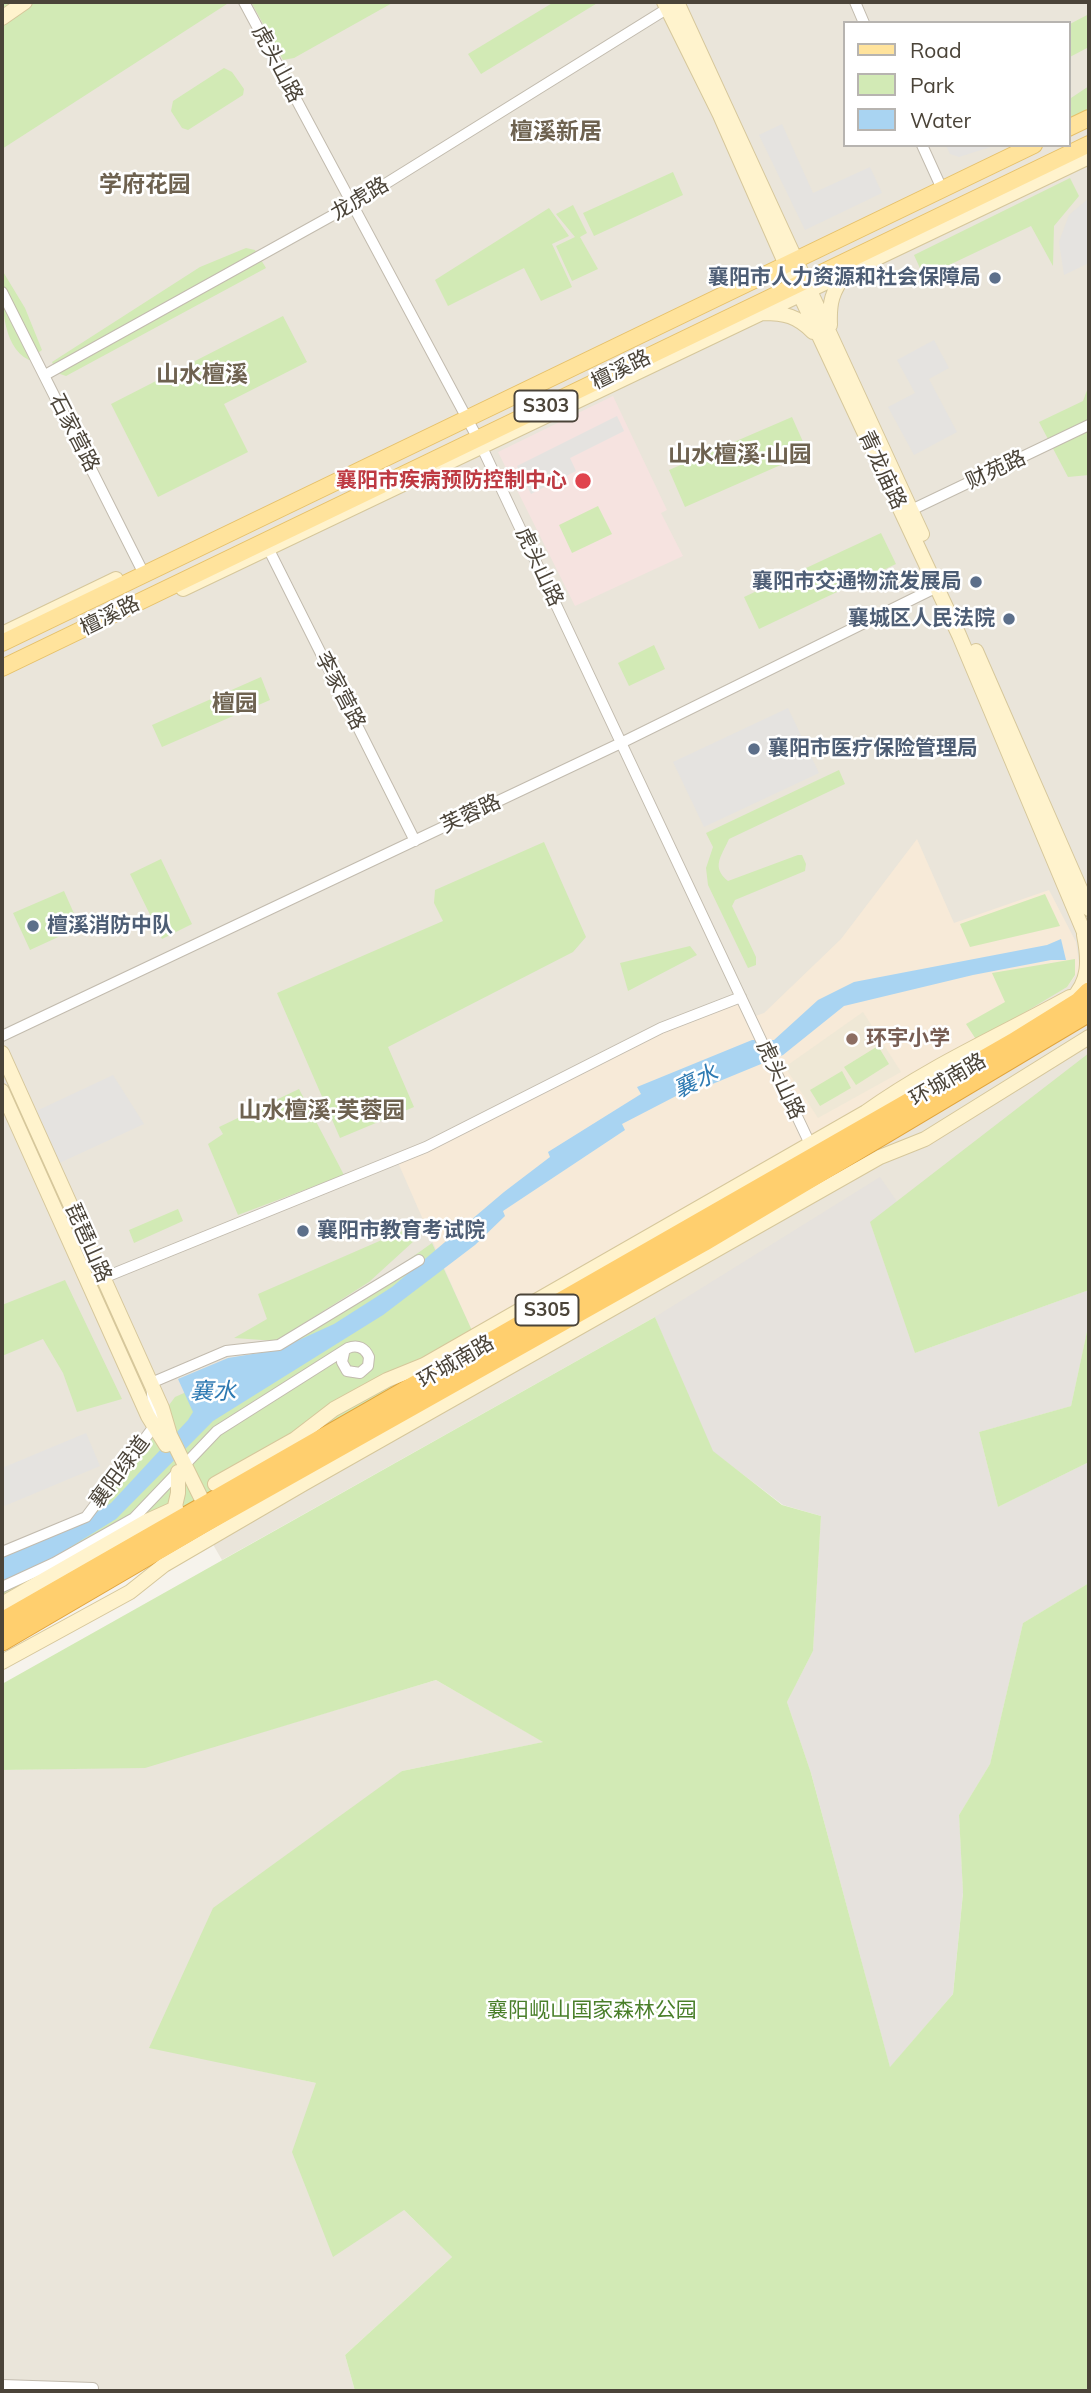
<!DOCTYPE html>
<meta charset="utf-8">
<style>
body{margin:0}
#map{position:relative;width:1091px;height:2393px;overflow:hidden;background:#f6f3ec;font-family:Mulish,sans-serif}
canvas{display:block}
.frame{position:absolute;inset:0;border:4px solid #4b4439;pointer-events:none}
.legend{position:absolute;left:843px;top:21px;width:228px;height:126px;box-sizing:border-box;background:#fff;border:2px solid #b7b4b0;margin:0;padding:9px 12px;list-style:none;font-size:21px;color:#4b4439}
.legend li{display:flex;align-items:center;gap:14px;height:35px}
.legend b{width:35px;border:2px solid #b7b4b0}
</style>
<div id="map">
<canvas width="1091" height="2393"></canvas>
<div class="frame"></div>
<ul class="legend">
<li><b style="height:9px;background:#ffe39c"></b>Road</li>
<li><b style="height:19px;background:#d2eab5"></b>Park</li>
<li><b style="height:19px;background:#a9d4f2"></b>Water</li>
</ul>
</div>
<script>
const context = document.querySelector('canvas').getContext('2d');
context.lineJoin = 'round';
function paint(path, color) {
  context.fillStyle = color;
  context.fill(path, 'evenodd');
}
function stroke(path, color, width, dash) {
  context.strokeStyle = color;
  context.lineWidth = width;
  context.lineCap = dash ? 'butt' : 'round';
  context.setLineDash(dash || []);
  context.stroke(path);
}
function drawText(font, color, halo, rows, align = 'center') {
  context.font = font + ' Mulish,"Noto Sans SC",sans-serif';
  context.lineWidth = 5;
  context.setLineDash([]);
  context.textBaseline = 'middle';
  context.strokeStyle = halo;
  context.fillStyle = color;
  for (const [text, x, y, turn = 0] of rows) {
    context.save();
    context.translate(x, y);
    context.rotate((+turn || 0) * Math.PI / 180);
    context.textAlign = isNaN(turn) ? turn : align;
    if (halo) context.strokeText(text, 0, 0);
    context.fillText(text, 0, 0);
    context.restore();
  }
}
paint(new Path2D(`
 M47,2H1089V1055L915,1353L1089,1290V1322L1071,1406L979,1432L998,1507L1089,1462V1583L1023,1623L990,1764L959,1815L963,1893L811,1773L787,1702L813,1651L821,1516L712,1451L655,1317L222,1560L193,1510L86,1517L2,1547V32ZM844,23H1068V145H844Z
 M436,1680L544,1742L402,1771L150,2047L316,2083L404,2210L452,2257L345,2355L355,2391H2V1770L145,1767Z`), '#eae5da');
paint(new Path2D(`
 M917,839L954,923L1049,890L1076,942L1080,970L1067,987L474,1336L396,1158L661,1028L741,997L750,1018L764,1013L841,939Z`), '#f7ead8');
paint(new Path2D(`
 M880,1177L898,1203L870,1222L915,1353L1089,1290V1322L1071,1406L979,1432L998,1507L1089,1462V1583L1023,1623L990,1764L959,1815L963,1893L953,1994L890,2068L811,1773L787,1702L813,1651L821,1516L783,1505L712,1451L655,1317Z`), '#e6e2dd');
paint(new Path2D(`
 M863,1012L901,1072L818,1118L785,1067Z`), '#efe8d6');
paint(new Path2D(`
 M613,396L667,510L661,513L683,556L575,606L498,452Z`), '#f6e3e0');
paint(new Path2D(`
 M2,2H230L2,149Z
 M251,2H394L294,58L283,60Z
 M554,2H599L481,74L468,54Z
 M1089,14V47L1068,58V25Z
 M224,68L232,72L244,89L243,95L188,130L182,128L171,111L173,101Z
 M1089,86V112L1068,122V100Z
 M673,172L683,195L594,236L583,213Z
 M1070,178L1079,196L1054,226L1053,266L1031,226L924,277L914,255Z
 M573,205L587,233L580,237L598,269L572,281L556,246L575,237L556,214Z
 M549,208L569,236L552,244L572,287L541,301L524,268L448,306L435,280Z
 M246,248L255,250L266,268L66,376L57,373L52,362L200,267Z
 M2,270L25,308L42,350L29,360C0,346 2,296 2,270Z
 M283,316L307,362L224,404L248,452L158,497L111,404Z
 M1089,385V475L1068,477L1039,422L1083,401Z
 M792,417L808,453L685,507L669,470Z
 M598,506L612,534L572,553L559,525Z
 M881,533L896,564L759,629L744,597Z
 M654,645L665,669L629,686L618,663Z
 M261,677L270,700L162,747L152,725Z
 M839,770L845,784L729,839C721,857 711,867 728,881L798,855H802L806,864L805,871L735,900L732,906L756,957V965L748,968L708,885L706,868L713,847L706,833Z
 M544,842L586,937L573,952L388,1047L414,1107L340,1138L277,993L443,921L434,903L435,890Z
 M161,859L192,924L162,939L130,874Z
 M64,891L80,927L30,950L13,913Z
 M1045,894L1060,926L970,947L960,924Z
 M690,946L697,955L628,991L620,963Z
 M1075,959V975L1067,987L977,1041L966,1024L1005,1002L992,973Z
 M878,1046L889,1064L856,1085L844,1067Z
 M1089,1053V1290L915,1353L870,1222Z
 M842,1071L851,1088L820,1106L810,1090Z
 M299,1089L344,1175L238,1215L208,1144L223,1134L219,1127Z
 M178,1209L183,1221L134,1243L129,1230Z
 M423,1222L426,1230L369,1282L276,1341L234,1338L267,1319L258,1294Z
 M432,1243L480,1348L2,1622V1547L86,1517L175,1397L283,1349Z
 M65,1280L122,1399L77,1412L63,1373L43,1339L2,1356V1305Z
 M655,1317L713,1451L782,1505L821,1516L813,1651L787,1702L811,1773L890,2067L953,1994L963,1893L959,1815L990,1764L1023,1623L1089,1583V2391H355L345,2355L452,2257L404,2210L333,2257L292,2152L316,2083L149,2048L213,1908L402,1771L543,1742L436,1680L145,1768L2,1770V1684Z
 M1089,1322V1462L998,1507L979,1432L1071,1406Z`), '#d2eab5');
paint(new Path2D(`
 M782,124L813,193L870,167L882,193L805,230L759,135Z
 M946,145H997L959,157L950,154Z
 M1089,198V263L1064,275L1059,242L1069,215Z
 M934,340L949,368L929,379L957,432L914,455L888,407L915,393L897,360Z
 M617,416L624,431L570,458L576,471L531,494L517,466Z
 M788,708L819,773L704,827L673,762Z
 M113,1075L144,1124L53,1166L30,1114Z
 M86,1433L100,1466L2,1507V1468Z`), '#e5e3e0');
paint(new Path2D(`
 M1061,939L1066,960H1051L973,975L844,1006L783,1055L710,1085L707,1080L622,1124L625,1130L503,1211L505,1216L475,1245L383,1315L213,1421L116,1519L38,1567L2,1581V1556L87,1518L111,1503L188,1420L193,1412L178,1379L228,1358L277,1350L334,1324L392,1287L504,1192L550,1157L548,1152L641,1094L637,1087L752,1040H774L818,1000L854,982L1047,945Z`), '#a9d4f2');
const street = new Path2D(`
 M244,2L478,439L810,1144
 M855,2L864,23
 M922,145L942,189
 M2,292L144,574
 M45,375L353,204L673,5
 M905,513L1089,425
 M266,544L415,841
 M2,1036L623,742L937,587
 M103,1278L426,1147L661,1028L741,997
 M2,1552L86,1517L155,1425L151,1383L226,1351L279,1345L419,1260
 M2,1587L54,1563L134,1518L217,1431L348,1348C358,1344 365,1348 369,1357L368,1366L360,1373L347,1371L342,1362L344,1353
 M2,2385L93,2388`);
const secondary = new Path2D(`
 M664,2L720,115L786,265L959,635L1089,944
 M677,2L922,534
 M2,18L25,2
 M763,313C785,313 797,316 813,332
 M830,325C829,303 832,291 846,273
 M183,589L1089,157
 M2,634L116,579
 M976,651L1089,909
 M1071,1000C1090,981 1089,960 1084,935
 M2,1053L162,1408L170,1435L209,1514
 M2,1091L148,1416L166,1445
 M215,1484L295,1439L334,1409L387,1380L424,1365L866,1112C930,1066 1001,1035 1070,997
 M173,1515L178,1493V1472
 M2,1604L145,1522L176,1508
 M2,1662L130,1592L164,1565L303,1484L880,1157L925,1139L1089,1037`);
const primary = new Path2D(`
 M1068,128L1089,118
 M2,643L1034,145
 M2,668L1089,144`);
const highway = new Path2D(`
 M2,1622L1013,1043L1079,1002L1089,992
 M2,1641L202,1524L703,1242L1089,1012`);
stroke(street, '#c2bbae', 12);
stroke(secondary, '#d6c79b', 16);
stroke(primary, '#e6c16a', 18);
stroke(highway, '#e0a43c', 21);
stroke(street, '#fff', 10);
stroke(secondary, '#fff3cd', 14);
stroke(primary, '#ffe39c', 16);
stroke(highway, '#ffcf6e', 19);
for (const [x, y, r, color] of [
 [995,278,7,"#5c6f8a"],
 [583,481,9,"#e0444e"],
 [976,582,7,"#5c6f8a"],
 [1009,619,7,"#5c6f8a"],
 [754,749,7,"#5c6f8a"],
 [33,926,7,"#5c6f8a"],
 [852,1039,7,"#8d6e63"],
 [303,1231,7,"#5c6f8a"]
]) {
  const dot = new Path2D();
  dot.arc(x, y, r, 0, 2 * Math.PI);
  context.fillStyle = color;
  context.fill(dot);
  stroke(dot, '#fff', 2.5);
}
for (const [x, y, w] of [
 [546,406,63],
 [547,1310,63]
]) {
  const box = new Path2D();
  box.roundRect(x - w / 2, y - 15.5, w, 31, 5);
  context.fillStyle = '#fff';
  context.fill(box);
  stroke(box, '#4b4439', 2);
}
drawText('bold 19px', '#4b4439', null, [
 ["S303",546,406],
 ["S305",547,1310]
]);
drawText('21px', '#4b4439', '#fff', [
 ["虎头山路",277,64,62],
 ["龙虎路",360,199,-31],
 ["檀溪路",621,370,-26],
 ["石家营路",74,433,63],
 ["青龙庙路",882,470,65],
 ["财苑路",996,470,-25],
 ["虎头山路",539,567,65],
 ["檀溪路",110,616,-26],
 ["李家营路",340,691,63],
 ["芙蓉路",471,814,-25],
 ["虎头山路",780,1080,65],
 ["环城南路",948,1080,-30],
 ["琵琶山路",88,1243,66],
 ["环城南路",456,1362,-30],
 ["襄阳绿道",120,1472,-53]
]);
drawText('bold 21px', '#4e5e75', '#fff', [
 ["襄阳市人力资源和社会保障局",981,278],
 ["襄阳市交通物流发展局",962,582],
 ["襄城区人民法院",995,619],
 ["襄阳市医疗保险管理局",768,749,"left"],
 ["檀溪消防中队",47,926,"left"],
 ["襄阳市教育考试院",317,1231,"left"]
], 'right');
drawText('bold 21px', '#be3a42', '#fff', [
 ["襄阳市疾病预防控制中心",567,481]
], 'right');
drawText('bold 21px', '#785e54', '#fff', [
 ["环宇小学",866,1039]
], 'left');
drawText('21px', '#4a7f2a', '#fff', [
 ["襄阳岘山国家森林公园",592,2011]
]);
drawText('bold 23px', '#6e6250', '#fff', [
 ["檀溪新居",556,132],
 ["学府花园",145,185],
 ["山水檀溪",202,375],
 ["山水檀溪·山园",740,455],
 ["檀园",235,704],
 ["山水檀溪·芙蓉园",322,1111]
]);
drawText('italic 23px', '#2e7ab2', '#fff', [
 ["襄水",696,1082,-26],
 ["襄水",213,1392]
]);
</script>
